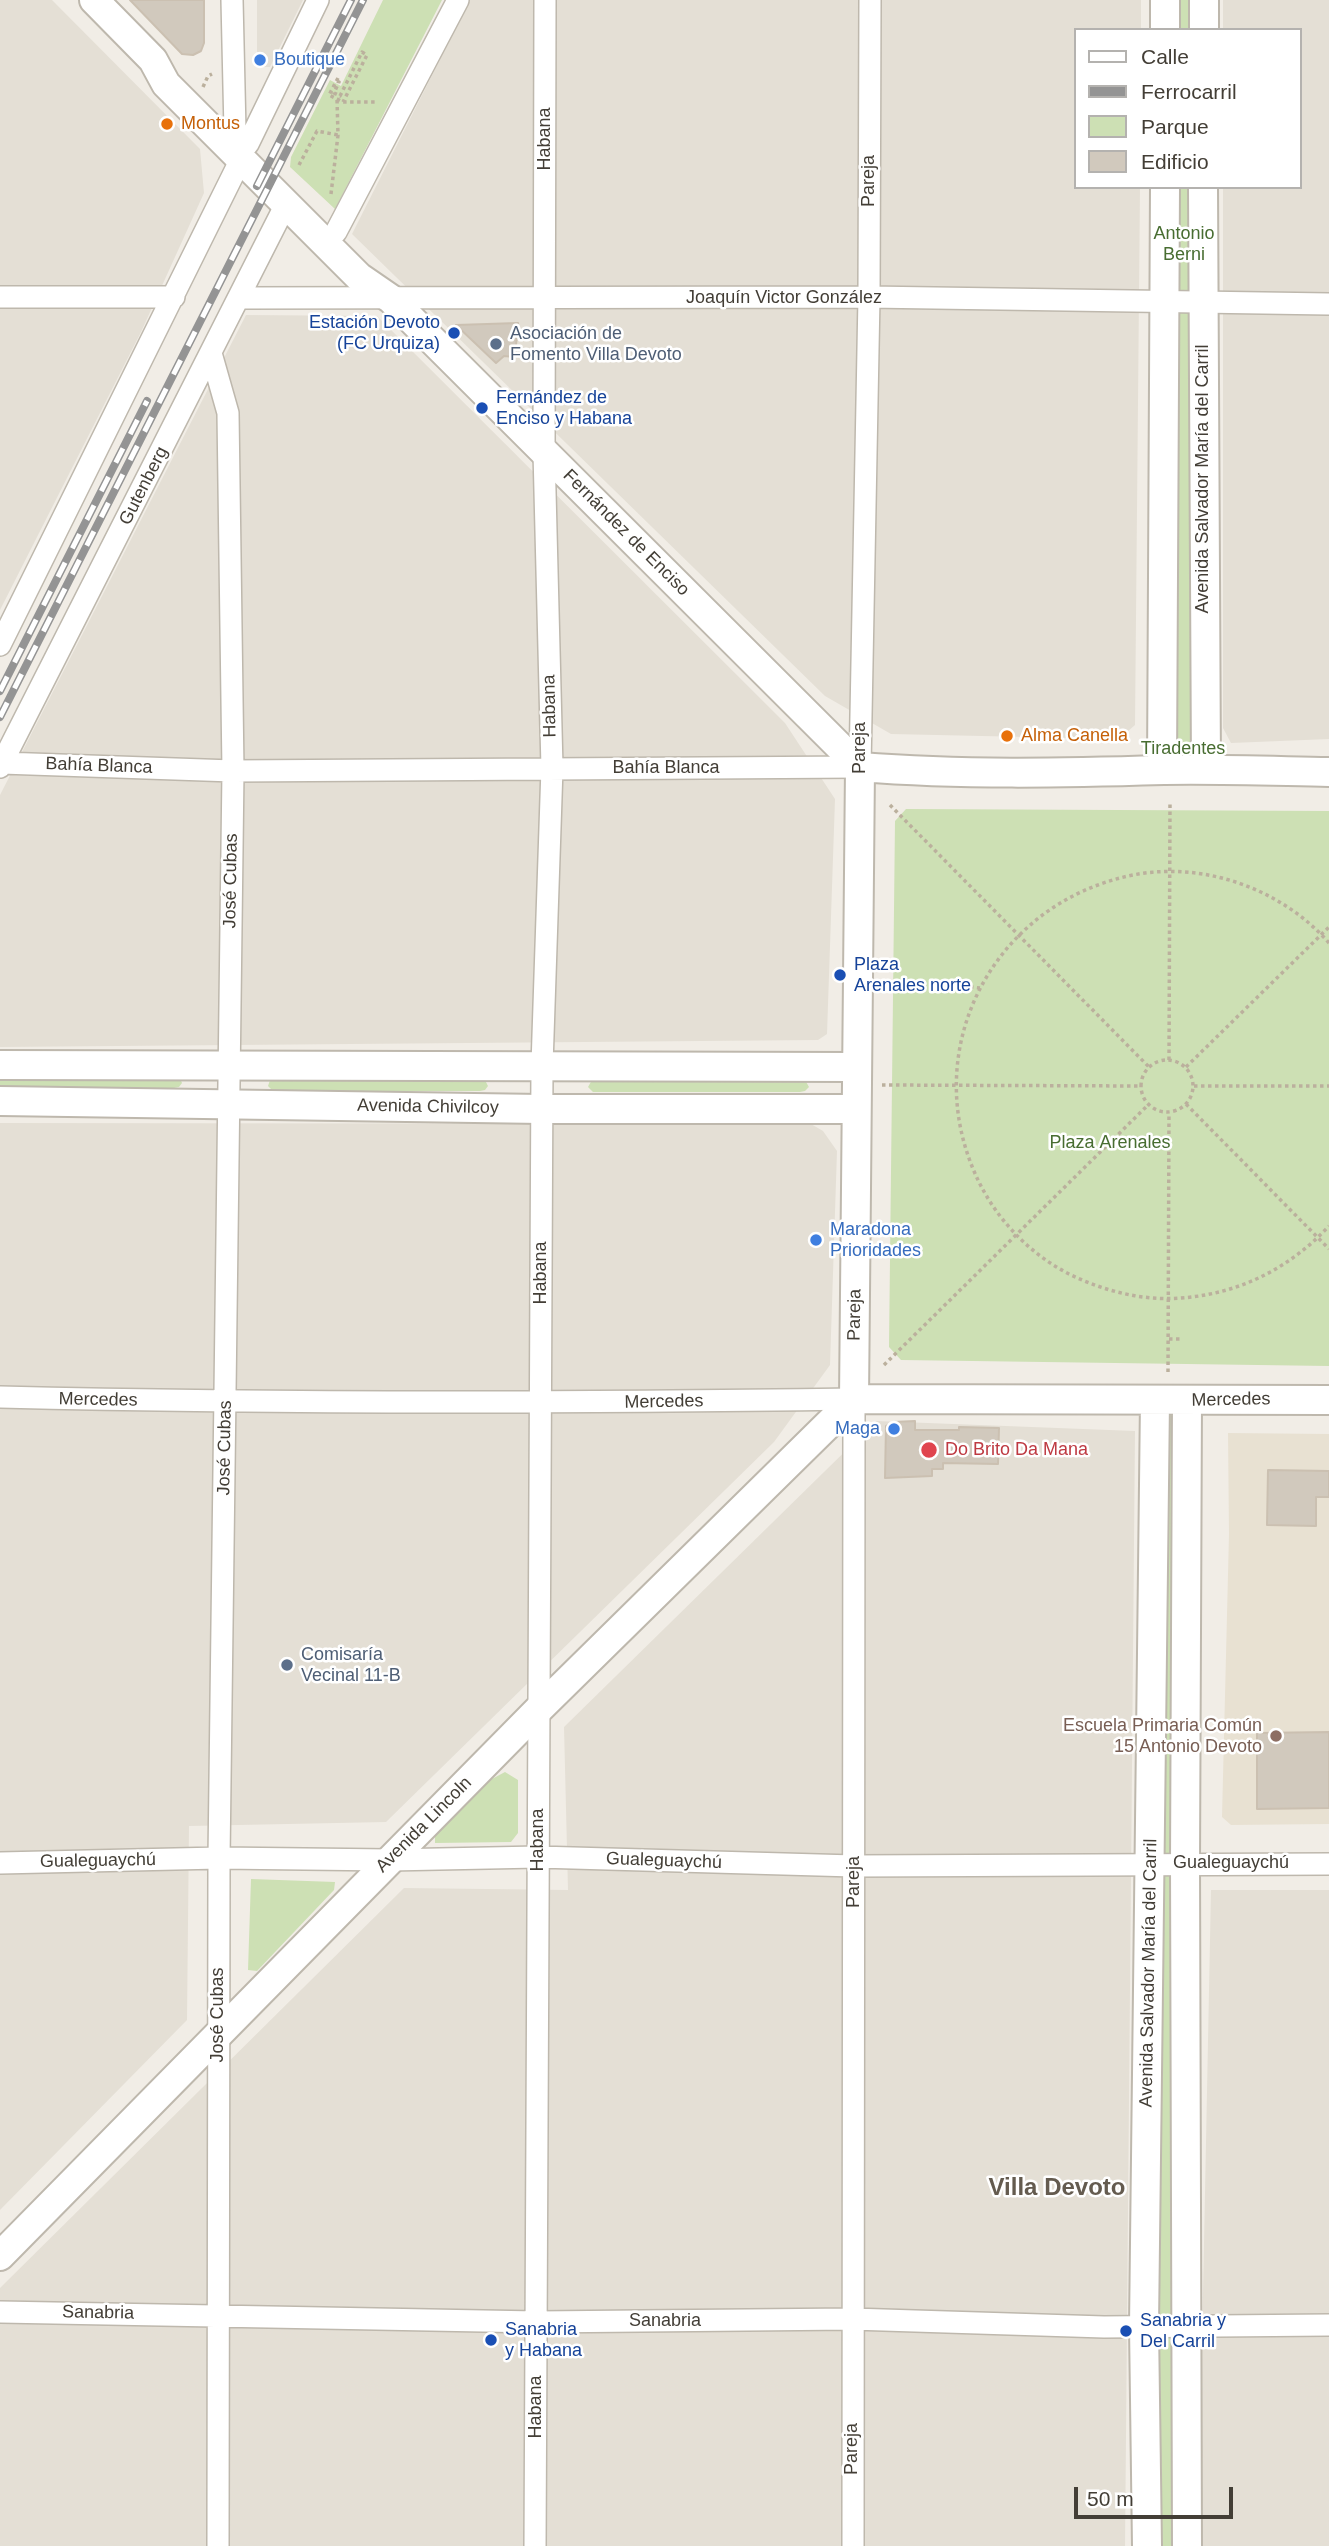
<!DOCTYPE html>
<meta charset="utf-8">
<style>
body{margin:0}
#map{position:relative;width:1329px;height:2546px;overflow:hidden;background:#f1ede6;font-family:Helvetica,sans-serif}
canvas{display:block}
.legend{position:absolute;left:1074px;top:28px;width:228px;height:161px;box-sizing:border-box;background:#fff;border:2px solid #b4b2af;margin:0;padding:9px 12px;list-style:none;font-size:21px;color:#433e36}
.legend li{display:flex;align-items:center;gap:14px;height:35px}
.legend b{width:35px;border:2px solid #b4b2af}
.scale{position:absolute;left:1074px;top:2487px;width:159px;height:32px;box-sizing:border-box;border:4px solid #433e36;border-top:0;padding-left:9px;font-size:21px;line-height:24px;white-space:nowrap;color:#433e36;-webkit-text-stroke:5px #fff;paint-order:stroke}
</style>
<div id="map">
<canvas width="1329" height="2546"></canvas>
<ul class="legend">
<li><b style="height:9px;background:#fff"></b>Calle</li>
<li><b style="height:9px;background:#949494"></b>Ferrocarril</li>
<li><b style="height:19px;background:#cde0b4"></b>Parque</li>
<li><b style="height:19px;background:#d1c9bd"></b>Edificio</li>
</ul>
<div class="scale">50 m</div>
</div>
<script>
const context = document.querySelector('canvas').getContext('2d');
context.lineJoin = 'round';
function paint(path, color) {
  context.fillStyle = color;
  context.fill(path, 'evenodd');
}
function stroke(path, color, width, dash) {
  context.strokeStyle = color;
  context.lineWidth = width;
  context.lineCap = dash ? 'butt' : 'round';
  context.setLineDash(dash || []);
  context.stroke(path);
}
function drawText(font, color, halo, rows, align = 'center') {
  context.font = font + ' Helvetica,sans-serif';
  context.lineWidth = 5;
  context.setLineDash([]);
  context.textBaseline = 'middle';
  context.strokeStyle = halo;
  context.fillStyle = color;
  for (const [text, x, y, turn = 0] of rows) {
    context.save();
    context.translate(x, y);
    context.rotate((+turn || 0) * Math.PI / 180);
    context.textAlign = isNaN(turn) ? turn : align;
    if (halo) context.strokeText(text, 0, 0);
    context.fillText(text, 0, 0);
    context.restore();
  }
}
paint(new Path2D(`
 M0,0H52L200,149L204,193L141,332L0,610Z
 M257,0H303L270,67H257Z
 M470,0H1141V30H1075V187H1140L1135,725L1119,739L891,734L825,696L352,234Z
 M1223,0H1329V739L1231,743L1223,728V187H1299V30H1223Z
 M246,315L377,316L785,723L835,799L827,1034L818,1040L0,1047V795Z
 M0,1123L811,1124L823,1131L837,1151L830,1365L774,1442L386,1822L189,1826L187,2020L0,2210Z
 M876,1421L1135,1431L1125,2546H0V2288L404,1888L568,1890L564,1727Z
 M1211,1890H1329V2546H1198Z`), '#e4dfd5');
paint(new Path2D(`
 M1228,1433L1329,1434V1824L1231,1825L1222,1817L1229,1534Z`), '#e8e1d2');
paint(new Path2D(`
 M383,0H442L335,209L290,167L291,157L330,80L341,86Z
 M1165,0H1204V30H1165Z
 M1165,187H1203L1206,770H1162Z
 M906,809L1329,811V1366L901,1360L889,1347L895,821Z
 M0,1076H179L182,1083L179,1087L174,1088H0Z
 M275,1078L485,1080L488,1086L485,1090L480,1091H273L268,1086L270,1080Z
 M592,1080H805L809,1087L805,1091L800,1092H593L588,1087Z
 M1155,1400H1178L1187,2546H1147Z
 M505,1772L518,1780V1833L511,1842L435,1843V1834L490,1780Z
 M251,1879L335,1882L334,1890L257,1971L248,1970Z`), '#cde0b4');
const building = new Path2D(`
 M130,0H204V43L201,51L193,55L182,54Z
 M518,323L515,357L504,356L496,363L456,325Z
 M915,1421V1430H959V1427L999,1428L998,1464L943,1463V1469H932V1476L885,1478L886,1426L893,1422Z
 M1268,1470L1329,1471V1497H1316V1526L1267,1525Z
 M1329,1732V1808L1257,1809V1733Z`);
paint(building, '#d1c9bd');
stroke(building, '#cbc0b1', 2);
const minor = new Path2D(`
 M232,0L235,131
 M248,144L318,0
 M336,232L458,0
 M0,297H174
 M239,298L869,297L1329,304
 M211,353L228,413L233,771L219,1858L218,2546
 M0,645L241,159
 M2,763L233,771L860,767L869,297L870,0
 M0,767L286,204
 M0,1397C285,1404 569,1403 854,1399L853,2546
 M0,1863L219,1858L390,1860L538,1857L854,1866L1329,1864
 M0,2312L537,2322L852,2319L1104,2327L1329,2325
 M535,2546L542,1065L552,768L544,452L545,0`);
const tertiary = new Path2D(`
 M94,0L153,60L166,84L359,277L391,299L860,767
 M1165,0V30
 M1204,30V0
 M1203,187L1206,770
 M860,767C961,775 1063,773 1164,770C1219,769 1274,771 1329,772
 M1162,770L1165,187
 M0,1065L856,1067
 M0,1101L542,1109H856
 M854,1399L860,767
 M854,1399L1329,1400
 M1187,1401L1185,1863L1187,2546
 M0,2256L538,1710L854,1399
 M1147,2546L1144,2326L1155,1400`);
stroke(minor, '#beb8ad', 24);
stroke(tertiary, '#beb8ad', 32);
stroke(new Path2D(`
 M338,78L329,95L343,102H375
 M337,81L339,82L334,93L340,96L362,52L367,55L343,102
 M203,87L208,76L212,74
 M299,165L317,131L338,135
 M331,194L338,135L337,99
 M890,805L1149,1067
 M1329,943C1282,889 1204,861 1133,875C993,903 916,1050 978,1180C997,1220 1030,1254 1069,1274C1104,1291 1142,1301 1181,1298C1239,1294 1290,1268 1329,1226
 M963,986L980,988
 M1141 1086a26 26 0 1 1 52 0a26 26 0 1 1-52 0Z
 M1169,1060L1170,802
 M1186,1067L1329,927
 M882,1085L1141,1086
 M1194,1086H1329
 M1186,1104L1329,1249
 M1169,1339H1181
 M884,1365L1148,1105
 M1168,1372L1169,1113`), '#bbb09d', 3.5, [3.5, 3.5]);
stroke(minor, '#fff', 21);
stroke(tertiary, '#fff', 28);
const rail = new Path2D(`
 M257,186L351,0
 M0,691L147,401
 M0,717L363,0`);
stroke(rail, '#949494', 8);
stroke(rail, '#fff', 5, [16]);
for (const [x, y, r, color] of [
 [260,60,7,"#3f7fe0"],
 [167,124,7,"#e8710a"],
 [454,333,7,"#1a4fb4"],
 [496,344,7,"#5c6f8a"],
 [482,408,7,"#1a4fb4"],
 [1007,736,7,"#e8710a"],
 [840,975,7,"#1a4fb4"],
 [816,1240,7,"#3f7fe0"],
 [894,1429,7,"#3f7fe0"],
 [929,1450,9,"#e0444e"],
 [287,1665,7,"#5c6f8a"],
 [1276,1736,7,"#8d6e63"],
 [1126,2331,7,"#1a4fb4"],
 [491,2340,7,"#1a4fb4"]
]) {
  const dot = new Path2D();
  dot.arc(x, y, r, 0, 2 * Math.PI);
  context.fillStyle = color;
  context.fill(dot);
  stroke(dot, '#fff', 2.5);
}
drawText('18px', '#366cbe', '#fff', [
 ["Boutique",274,60],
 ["Maradona",830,1230],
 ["Prioridades",830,1251],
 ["Maga",880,1429,"right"]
], 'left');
drawText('18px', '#c56008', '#fff', [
 ["Montus",181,124],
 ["Alma Canella",1021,736]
], 'left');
drawText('18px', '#433e36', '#fff', [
 ["Habana",545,139,-90],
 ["Pareja",869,181,-90],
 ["Joaquín Victor González",784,298],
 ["Avenida Salvador María del Carril",1203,479,-90],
 ["Gutenberg",144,486,-63],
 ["Fernández de Enciso",626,533,45],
 ["Habana",550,706,-91],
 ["Pareja",860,748,-90],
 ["Bahía Blanca",99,766,2],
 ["Bahía Blanca",666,768],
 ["José Cubas",231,881,-89],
 ["Avenida Chivilcoy",428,1107,1],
 ["Habana",541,1273,-90],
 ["Pareja",855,1315,-89],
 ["Mercedes",98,1400,1],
 ["Mercedes",1231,1400,-1],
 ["Mercedes",664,1402,-1],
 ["José Cubas",225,1448,-89],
 ["Avenida Lincoln",424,1825,-45],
 ["Habana",538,1840,-90],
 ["Gualeguaychú",98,1861,-1],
 ["Gualeguaychú",664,1861,2],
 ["Gualeguaychú",1231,1863],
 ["Pareja",854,1882,-90],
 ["Avenida Salvador María del Carril",1149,1973,-89],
 ["José Cubas",218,2015,-90],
 ["Sanabria",98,2313,1],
 ["Sanabria",665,2321],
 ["Habana",536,2407,-90],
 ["Pareja",852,2449,-90]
]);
drawText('18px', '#486d31', '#fff', [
 ["Antonio",1184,234],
 ["Berni",1184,255],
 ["Tiradentes",1183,749],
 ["Plaza Arenales",1110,1143]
]);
drawText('18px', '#164399', '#fff', [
 ["Estación Devoto",440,323,"right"],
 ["(FC Urquiza)",440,344,"right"],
 ["Fernández de",496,398],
 ["Enciso y Habana",496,419],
 ["Plaza",854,965],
 ["Arenales norte",854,986],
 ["Sanabria y",1140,2321],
 ["Del Carril",1140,2342],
 ["Sanabria",505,2330],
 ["y Habana",505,2351]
], 'left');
drawText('18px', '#4e5e75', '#fff', [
 ["Asociación de",510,334],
 ["Fomento Villa Devoto",510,355],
 ["Comisaría",301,1655],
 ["Vecinal 11-B",301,1676]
], 'left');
drawText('18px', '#be3a42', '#fff', [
 ["Do Brito Da Mana",945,1450]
], 'left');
drawText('18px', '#785e54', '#fff', [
 ["Escuela Primaria Común",1262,1726],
 ["15 Antonio Devoto",1262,1747]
], 'right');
drawText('bold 24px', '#645b4f', '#fff', [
 ["Villa Devoto",1057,2188]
]);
</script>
